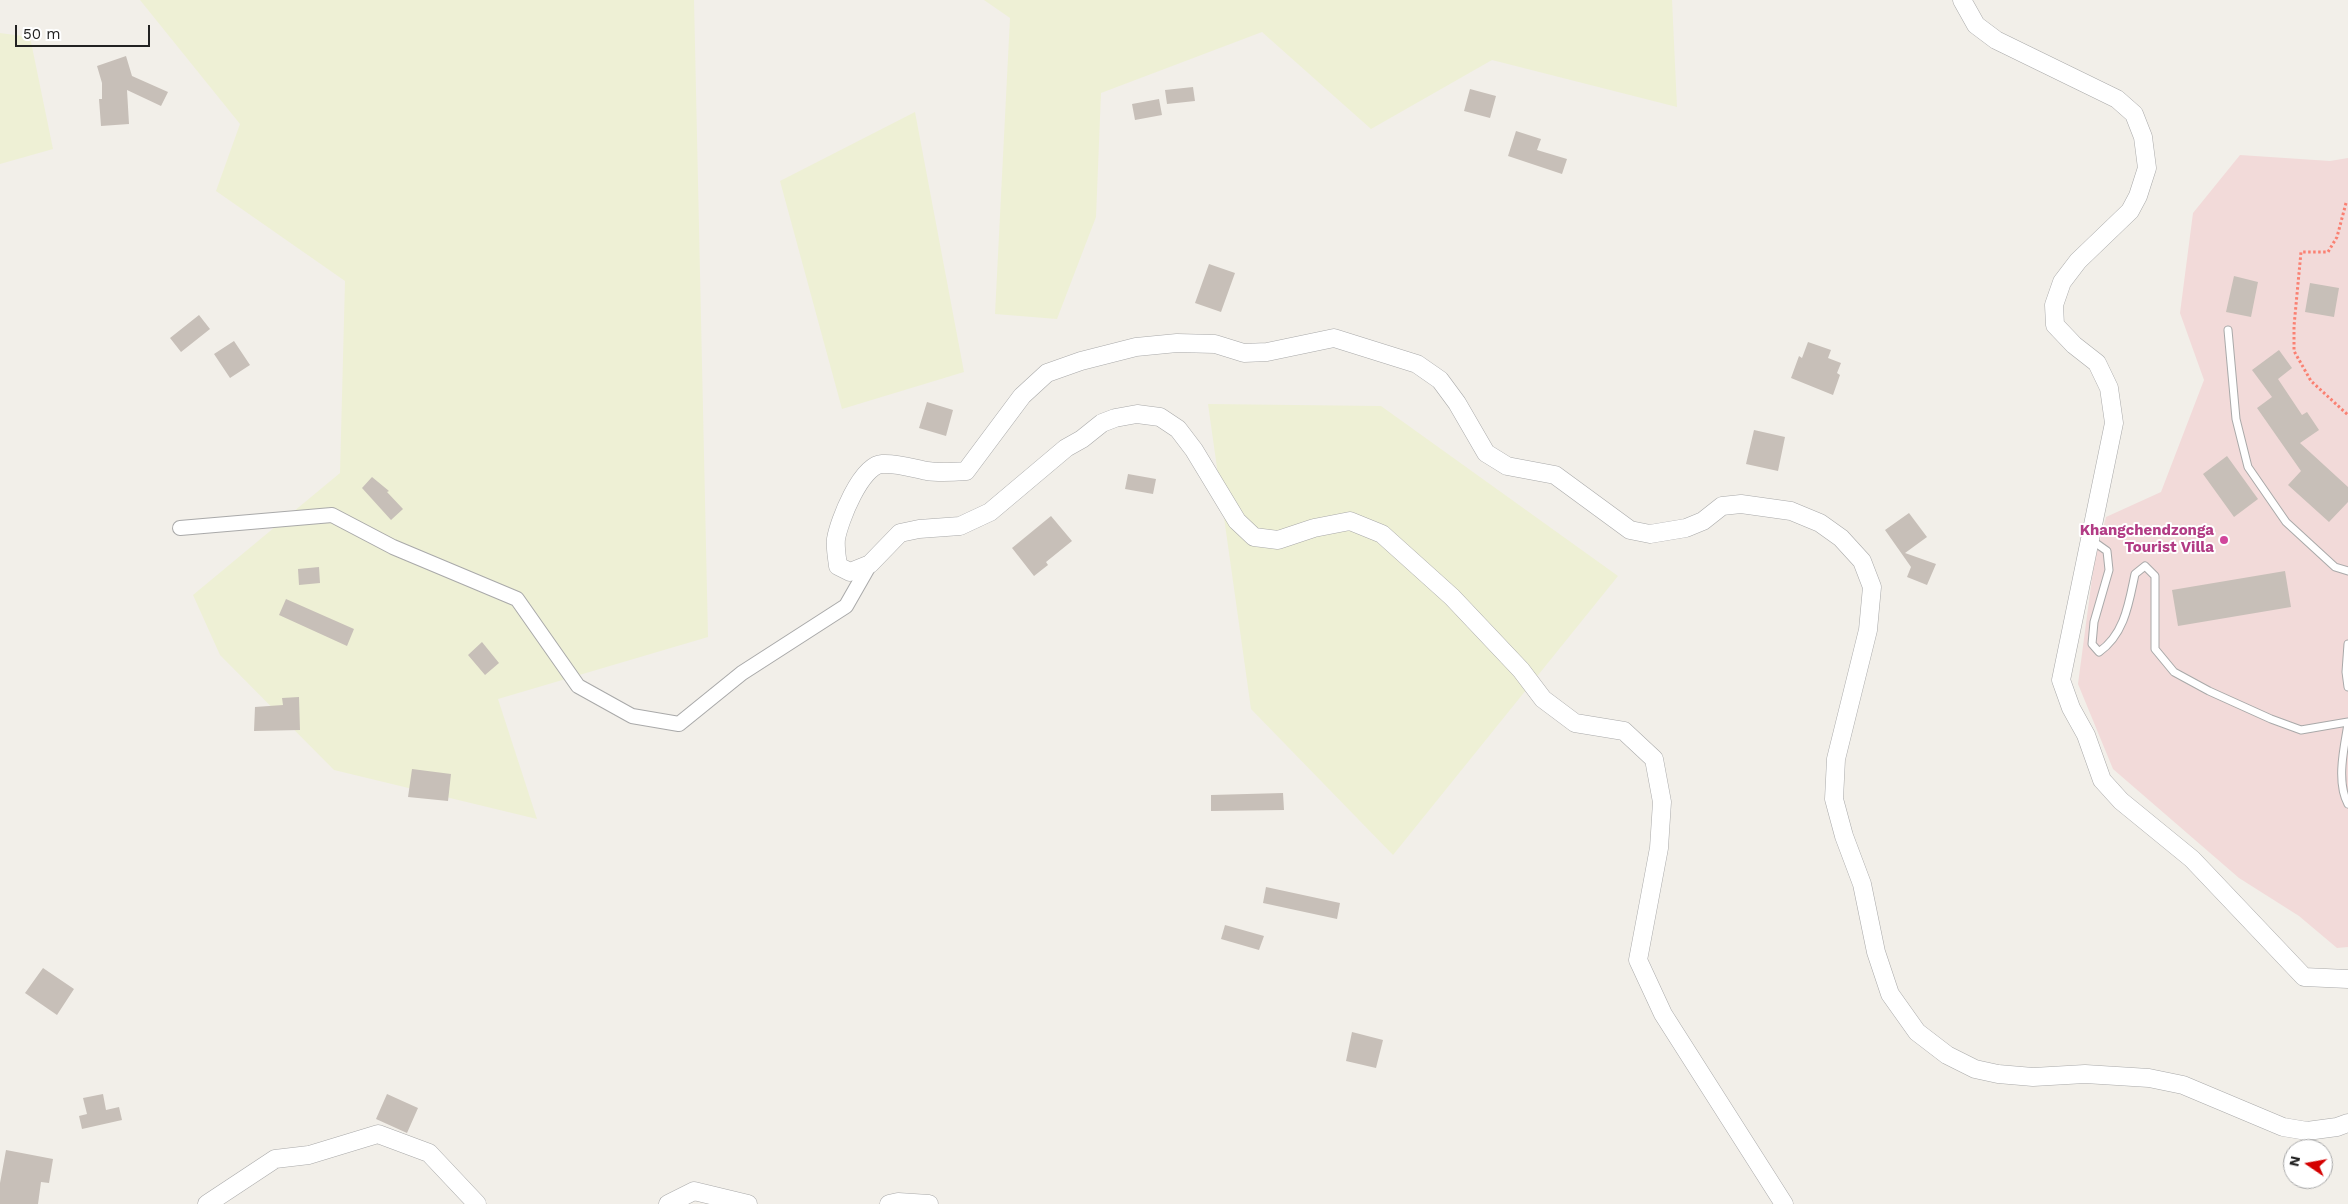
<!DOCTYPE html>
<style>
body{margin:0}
#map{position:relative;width:2348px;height:1204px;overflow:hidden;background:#f2efe9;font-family:"Work Sans",sans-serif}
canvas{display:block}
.north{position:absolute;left:2283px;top:1139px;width:50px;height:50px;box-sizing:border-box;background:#fff;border:1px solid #a7a7a7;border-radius:50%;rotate:282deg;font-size:14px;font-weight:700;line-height:20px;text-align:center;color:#222}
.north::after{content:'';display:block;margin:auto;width:18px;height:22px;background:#d40000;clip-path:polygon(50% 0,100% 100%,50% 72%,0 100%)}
.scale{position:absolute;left:15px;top:25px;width:135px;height:22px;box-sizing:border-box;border:2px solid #222;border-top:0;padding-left:6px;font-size:15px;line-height:18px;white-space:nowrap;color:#222;-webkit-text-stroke:4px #fff;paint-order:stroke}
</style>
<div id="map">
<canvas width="2348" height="1204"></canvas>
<div class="north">N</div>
<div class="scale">50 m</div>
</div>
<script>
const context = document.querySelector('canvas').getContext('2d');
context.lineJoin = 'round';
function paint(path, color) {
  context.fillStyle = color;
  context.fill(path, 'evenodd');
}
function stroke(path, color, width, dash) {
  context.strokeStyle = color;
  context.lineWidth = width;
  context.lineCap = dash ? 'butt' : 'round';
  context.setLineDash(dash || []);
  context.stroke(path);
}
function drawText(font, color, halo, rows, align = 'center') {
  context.font = font + ' "Work Sans",sans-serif';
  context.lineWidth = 4;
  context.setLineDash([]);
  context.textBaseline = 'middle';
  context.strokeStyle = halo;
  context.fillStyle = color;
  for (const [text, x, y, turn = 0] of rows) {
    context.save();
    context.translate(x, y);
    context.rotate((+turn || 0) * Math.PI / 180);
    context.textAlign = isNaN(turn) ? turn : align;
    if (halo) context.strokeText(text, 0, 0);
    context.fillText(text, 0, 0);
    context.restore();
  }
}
paint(new Path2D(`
 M2240,155L2330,161L2348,158V947L2337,948L2299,916L2239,878L2113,769L2078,684L2094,563L2106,517L2161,492L2204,380L2180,313L2193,213Z`), '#f2dad9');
paint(new Path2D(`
 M140,0H694L708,637L498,699L537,819L334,770L220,655L193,595L340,473L345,281L216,191L240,124Z
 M984,0H1672L1677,107L1492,60L1371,129L1262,32L1101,93L1096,217L1057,319L995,314L1010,18Z
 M0,33L30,37L53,149L0,164Z
 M915,112L964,372L842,409L780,181Z
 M1208,404L1381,406L1618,576L1393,855L1251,709Z`), '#eef0d5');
paint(new Path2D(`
 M126,56L132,76L168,92L161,106L127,90L129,124L101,126L99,99H102V83L97,66Z
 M1193,87L1195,101L1167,104L1165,90Z
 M1470,89L1496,96L1490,118L1464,111Z
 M1159,99L1162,115L1135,120L1132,104Z
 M1516,131L1541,139L1537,150L1567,159L1562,174L1508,156Z
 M1209,264L1235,273L1221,312L1195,303Z
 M2234,276L2258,282L2251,317L2226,312Z
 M2310,283L2339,288L2334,317L2305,312Z
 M199,315L210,329L181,352L170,338Z
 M234,341L250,365L230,378L214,354Z
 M1808,342L1831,350L1828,358L1841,363L1837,373L1840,375L1833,395L1791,378L1799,356L1802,358Z
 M2279,350L2292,368L2278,379L2302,415L2307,412L2319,430L2300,443L2348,487V502L2329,522L2288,485L2301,471L2257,408L2272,397L2252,370Z
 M927,402L953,410L946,436L919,428Z
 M1754,430L1785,437L1778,471L1746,464Z
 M2227,456L2258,499L2234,517L2203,474Z
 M1128,474L1156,479L1153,494L1125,489Z
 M372,477L389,491L387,492L403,509L391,520L362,488Z
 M1909,513L1927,537L1905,553L1936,564L1927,585L1907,577L1911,567L1885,530Z
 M1051,516L1072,541L1046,562L1048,565L1034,576L1012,548Z
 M319,567L320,583L299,585L298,569Z
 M2285,571L2291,607L2178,626L2172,590Z
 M286,599L354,629L347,646L279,615Z
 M482,642L499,663L485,675L468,655Z
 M299,697L300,730L254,731L255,707L283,705L282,698Z
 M412,769L451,774L448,801L408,797Z
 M1283,793L1284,810L1211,811V795Z
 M1266,887L1340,903L1337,919L1263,903Z
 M1225,925L1264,936L1259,950L1221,939Z
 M43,968L74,989L57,1015L25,993Z
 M1352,1032L1383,1040L1376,1068L1346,1061Z
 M103,1094L106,1110L119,1107L122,1120L82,1129L79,1116L87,1114L83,1098Z
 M387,1094L418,1108L407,1133L376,1119Z
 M6,1150L53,1159L49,1183L41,1182L38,1204H0V1183Z`), '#c7bfb8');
const service = new Path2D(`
 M2228,330L2236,419L2248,467L2286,522L2335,567L2348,571
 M2090,539L2107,551L2109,570L2094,622L2092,644L2099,652C2125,634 2129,602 2135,574L2145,566L2155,576V649L2174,672L2209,691L2271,719L2301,730L2348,722
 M2348,644L2346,672L2348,687
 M2348,724C2344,748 2336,782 2348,804`);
const minor = new Path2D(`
 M180,528L332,515L393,547L517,599L578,686L632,716L679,724L742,673L846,606L870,564`);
const tertiary = new Path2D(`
 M1962,0L1976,25L1996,40L2117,99L2134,114L2143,137L2147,168L2138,196L2130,211L2078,261L2062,282L2054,305L2055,325L2074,345L2097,363L2109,388L2114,423L2061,680L2071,708L2086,735L2102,780L2121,801L2192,859L2304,977L2348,979
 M207,1204L275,1159L309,1155L378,1134L429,1153L477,1204
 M668,1204L694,1191L748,1204
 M889,1204L898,1202L929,1204
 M1784,1204L1663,1014L1638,960L1659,848L1662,802L1654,759L1624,731L1575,723L1543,699L1521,670L1452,597L1382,534L1350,521L1314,528L1278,540L1254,537L1237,521L1194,450L1178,429L1160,417L1137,414L1115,418L1102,423L1082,439L1066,448L990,512L960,526L919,529L900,533L870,564L850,572L838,566C837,557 835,548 836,539C839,521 861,465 882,464C898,463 912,468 927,471C940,473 953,472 966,471L1022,396L1047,373L1081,361L1136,347L1177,343L1215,344L1244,353L1267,352L1334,338L1417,364L1440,380L1457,403L1486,453L1507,466L1555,475L1630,530L1650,534L1686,528L1703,521L1722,506L1741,504L1791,511L1820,523L1841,538L1862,561L1872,587L1868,630L1836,759L1834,799L1844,836L1862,884L1876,952L1890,994L1917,1032L1947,1055L1975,1069L1998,1074L2033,1077L2085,1074L2149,1078L2183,1085L2283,1127L2307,1131L2337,1127L2348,1123`);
stroke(service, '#a9a9a9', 9);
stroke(minor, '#a9a9a9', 16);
stroke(tertiary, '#a9a9a9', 19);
stroke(new Path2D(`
 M2346,203L2337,237L2328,252H2301L2294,326V351L2311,381L2348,415`), '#fa8072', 3, [2.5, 2.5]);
stroke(service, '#fff', 7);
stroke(minor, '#fff', 14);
stroke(tertiary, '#fff', 18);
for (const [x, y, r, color] of [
 [2224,540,5,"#d1479c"]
]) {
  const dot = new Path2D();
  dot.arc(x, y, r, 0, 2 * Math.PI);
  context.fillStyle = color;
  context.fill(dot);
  stroke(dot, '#fff', 2);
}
drawText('bold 15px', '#b23c85', '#fff', [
 ["Khangchendzonga",2214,531],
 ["Tourist Villa",2214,548]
], 'right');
</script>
